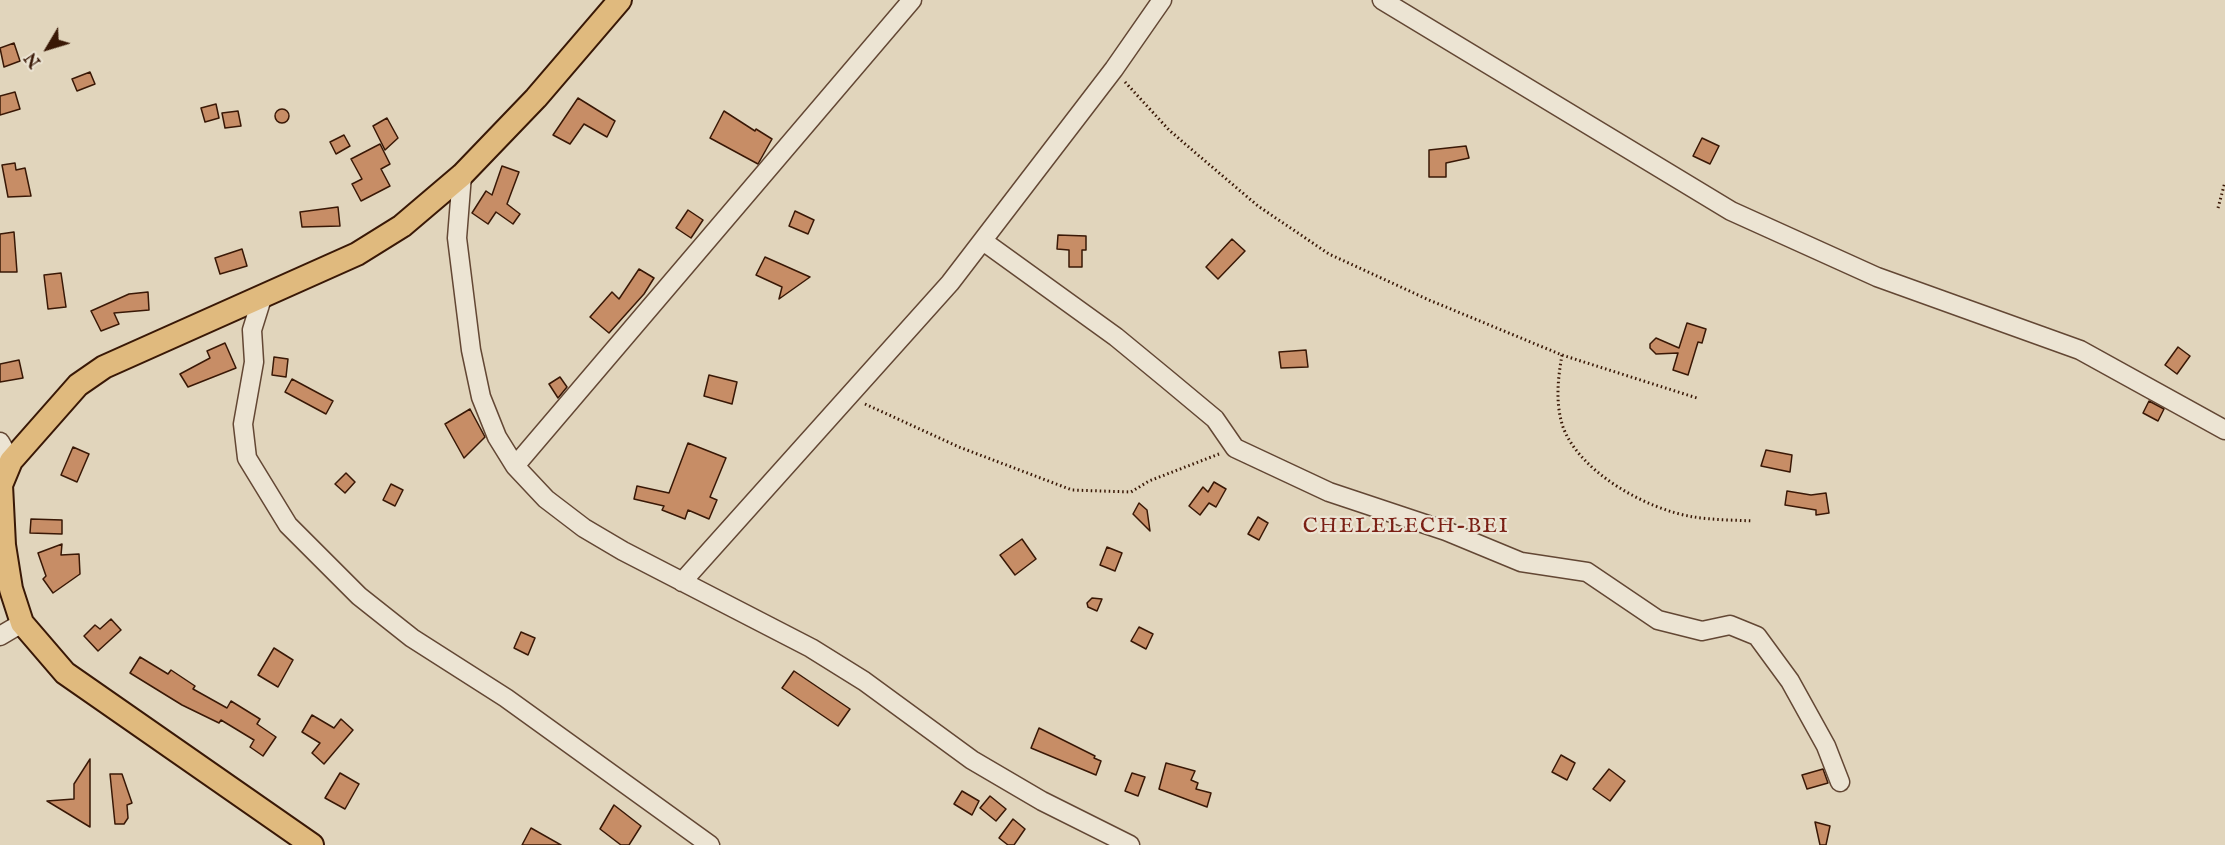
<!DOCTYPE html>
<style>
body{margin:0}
#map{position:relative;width:2225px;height:845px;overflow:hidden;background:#e1d5bc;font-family:"IM FELL English",serif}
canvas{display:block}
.north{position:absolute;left:18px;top:18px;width:60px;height:60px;-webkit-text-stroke:4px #ece4d3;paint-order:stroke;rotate:232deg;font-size:16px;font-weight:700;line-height:24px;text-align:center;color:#391806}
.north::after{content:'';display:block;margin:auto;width:21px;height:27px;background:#391806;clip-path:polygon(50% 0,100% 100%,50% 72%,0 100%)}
</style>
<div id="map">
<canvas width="2225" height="845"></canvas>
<div class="north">N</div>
</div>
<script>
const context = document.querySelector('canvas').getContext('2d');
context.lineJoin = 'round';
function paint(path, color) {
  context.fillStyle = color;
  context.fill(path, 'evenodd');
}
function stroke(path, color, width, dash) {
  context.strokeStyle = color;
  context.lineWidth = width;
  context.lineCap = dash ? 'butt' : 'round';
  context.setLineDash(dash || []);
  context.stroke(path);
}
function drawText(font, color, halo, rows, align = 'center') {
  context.font = font + ' "IM FELL English",serif';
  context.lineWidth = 4.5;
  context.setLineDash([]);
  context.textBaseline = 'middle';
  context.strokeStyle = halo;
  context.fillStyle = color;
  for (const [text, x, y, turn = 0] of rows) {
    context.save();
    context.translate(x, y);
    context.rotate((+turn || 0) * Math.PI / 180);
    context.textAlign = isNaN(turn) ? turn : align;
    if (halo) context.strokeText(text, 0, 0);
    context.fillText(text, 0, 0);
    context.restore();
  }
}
const building = new Path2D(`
 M14,43L20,61L4,67L0,48Z
 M90,72L95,84L77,91L72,79Z
 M15,92L20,109L0,115V96Z
 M578,98L615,121L607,137L584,124L570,144L553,135Z
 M216,104L219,118L205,122L201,108Z
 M275 116a7 7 0 1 1 14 0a7 7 0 1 1-14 0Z
 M238,111L241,126L225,128L222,113Z
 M724,111L755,131L756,129L772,139L758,164L710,138Z
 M387,118L398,138L385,150L373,126Z
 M344,135L350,146L336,154L330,142Z
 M1702,138L1719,146L1710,164L1693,156Z
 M380,144L390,164L381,169L390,186L361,201L352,184L362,179L351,159Z
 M1466,146L1469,158L1446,163V177H1429V150Z
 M15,163L16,170L25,168L31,196L8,197L2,165Z
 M502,166L519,172L507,204L520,214L513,224L496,212L488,224L472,213L486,191L492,195Z
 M338,207L340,226L302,227L300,212Z
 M688,210L703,220L691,238L676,228Z
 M795,211L814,220L808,234L789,226Z
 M14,232L17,272H0V234Z
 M1058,235L1086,236V250H1082V267H1069V250L1057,249Z
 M1232,239L1245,251L1218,279L1206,267Z
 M242,249L247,266L220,274L215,258Z
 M765,257L810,277L779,299L782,287L756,275Z
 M639,269L654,278L644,294L609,333L590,317L612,292L619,299Z
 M61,273L66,307L48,309L44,275Z
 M148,292L149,310L114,313L119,324L101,331L91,311L129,294Z
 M1687,323L1706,329L1702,343L1698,342L1688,375L1673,370L1678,353L1656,354L1650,348V344L1656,338L1679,348Z
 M225,343L236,368L188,387L180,374L210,358L207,351Z
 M2178,347L2190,356L2177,374L2165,365Z
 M1306,350L1308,367L1281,368L1279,352Z
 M274,357L288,359L286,377L272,375Z
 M19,360L23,378L0,382V364Z
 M709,375L737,382L732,404L704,396Z
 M560,377L567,387L558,398L549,384Z
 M292,379L333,401L326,414L285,392Z
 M2149,401L2164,409L2158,421L2143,413Z
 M470,409L485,437L464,458L445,424Z
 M688,443L726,458L710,497L717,500L709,519L688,510L685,519L662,510L664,506L634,499L637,486L669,493Z
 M73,447L89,454L77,482L61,475Z
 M1766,450L1792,455L1790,472L1761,466Z
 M346,473L355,482L345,493L335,484Z
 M1214,482L1226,489L1216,507L1209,503L1200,515L1189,506L1203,487L1208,492Z
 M391,484L403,490L395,506L383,500Z
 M1787,491L1811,495L1826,493L1829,513L1816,515V510L1785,505Z
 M1139,503L1147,510L1150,531L1133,514Z
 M1258,517L1268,523L1259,540L1248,534Z
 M31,519L62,520V534L30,533Z
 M1022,539L1036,559L1015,575L1000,555Z
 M62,544L61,555L79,554L80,574L53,593L43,579L46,576L38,553Z
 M1107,547L1122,553L1115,571L1100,565Z
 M1092,598L1102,599L1097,611L1088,607L1087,603Z
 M111,619L121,630L98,651L84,636L95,625L100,629Z
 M1139,627L1153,634L1146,649L1131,641Z
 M521,632L535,638L528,655L514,648Z
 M274,648L293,660L278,687L258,675Z
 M140,657L168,674L171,670L195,686L193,689L227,708L231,701L260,719L257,724L276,737L263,756L250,747L254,740L221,720L219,723L182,705L130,673Z
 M794,671L850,709L838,726L782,688Z
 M312,715L334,728L341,719L353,730L324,764L312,753L320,743L302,732Z
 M1039,728L1095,756L1094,758L1101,761L1096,775L1031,748Z
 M1561,755L1575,763L1567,780L1552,772Z
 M90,759V827L47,801L74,799V784Z
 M1166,763L1195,771L1191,780L1198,783L1196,789L1211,793L1207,807L1159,789Z
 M1609,769L1625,781L1610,801L1593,789Z
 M1823,769L1828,783L1807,789L1802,775Z
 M340,773L359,784L345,809L325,798Z
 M1132,773L1145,777L1138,796L1125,791Z
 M110,774H122L132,803L127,805L128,818L124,824H115Z
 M962,791L979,801L972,815L954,804Z
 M990,796L1006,809L996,821L980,808Z
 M614,805L641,826L629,845H621L600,829Z
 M1013,819L1025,829L1014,845H1008L999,838Z
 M1815,822L1830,826L1826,845H1820Z
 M531,828L561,845H522Z`);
paint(building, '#c78d66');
stroke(building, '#391806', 1.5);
const minor = new Path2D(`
 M1382,0L1731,211L1877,277L2080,350L2225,430
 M462,175L457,238L471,350L481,397L497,437L515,466L546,499L584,528L623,551L811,648L864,681L972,760L1042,801L1130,845
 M983,241L1116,337L1167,379L1215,419L1235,448L1329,492L1446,531L1521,562L1587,572L1658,620L1702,631L1730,625L1757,636L1790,681L1826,746L1840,782
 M262,298L252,330L254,362L243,424L247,458L288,525L359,596L412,638L506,698L710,845
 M0,442L11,461
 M515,466L912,0
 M682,582L950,283L1114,69L1162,0
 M0,636L22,623`);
const major = new Path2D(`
 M312,845L65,673L22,623L11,589L4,545L1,485L11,461L78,385L104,367L357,254L402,226L462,175L536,98L620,0`);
stroke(minor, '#634734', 21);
stroke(major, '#391806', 26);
stroke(new Path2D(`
 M1125,82L1169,130L1198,155L1258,206L1329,254L1429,300L1562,355L1697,398
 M2218,208L2225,182
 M1562,355C1558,378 1555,403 1563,427C1580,473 1648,510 1694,517C1713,520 1734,520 1753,521
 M865,404L959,447L1072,490L1131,492L1149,481L1219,454`), '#391806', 3, [1.5, 3]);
stroke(minor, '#ece4d3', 18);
stroke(major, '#e0ba7e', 22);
context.letterSpacing = '1.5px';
drawText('21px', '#7a1f14', '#ece4d3', [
 ["CHELELECH-BEI",1406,528]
]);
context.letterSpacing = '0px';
</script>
